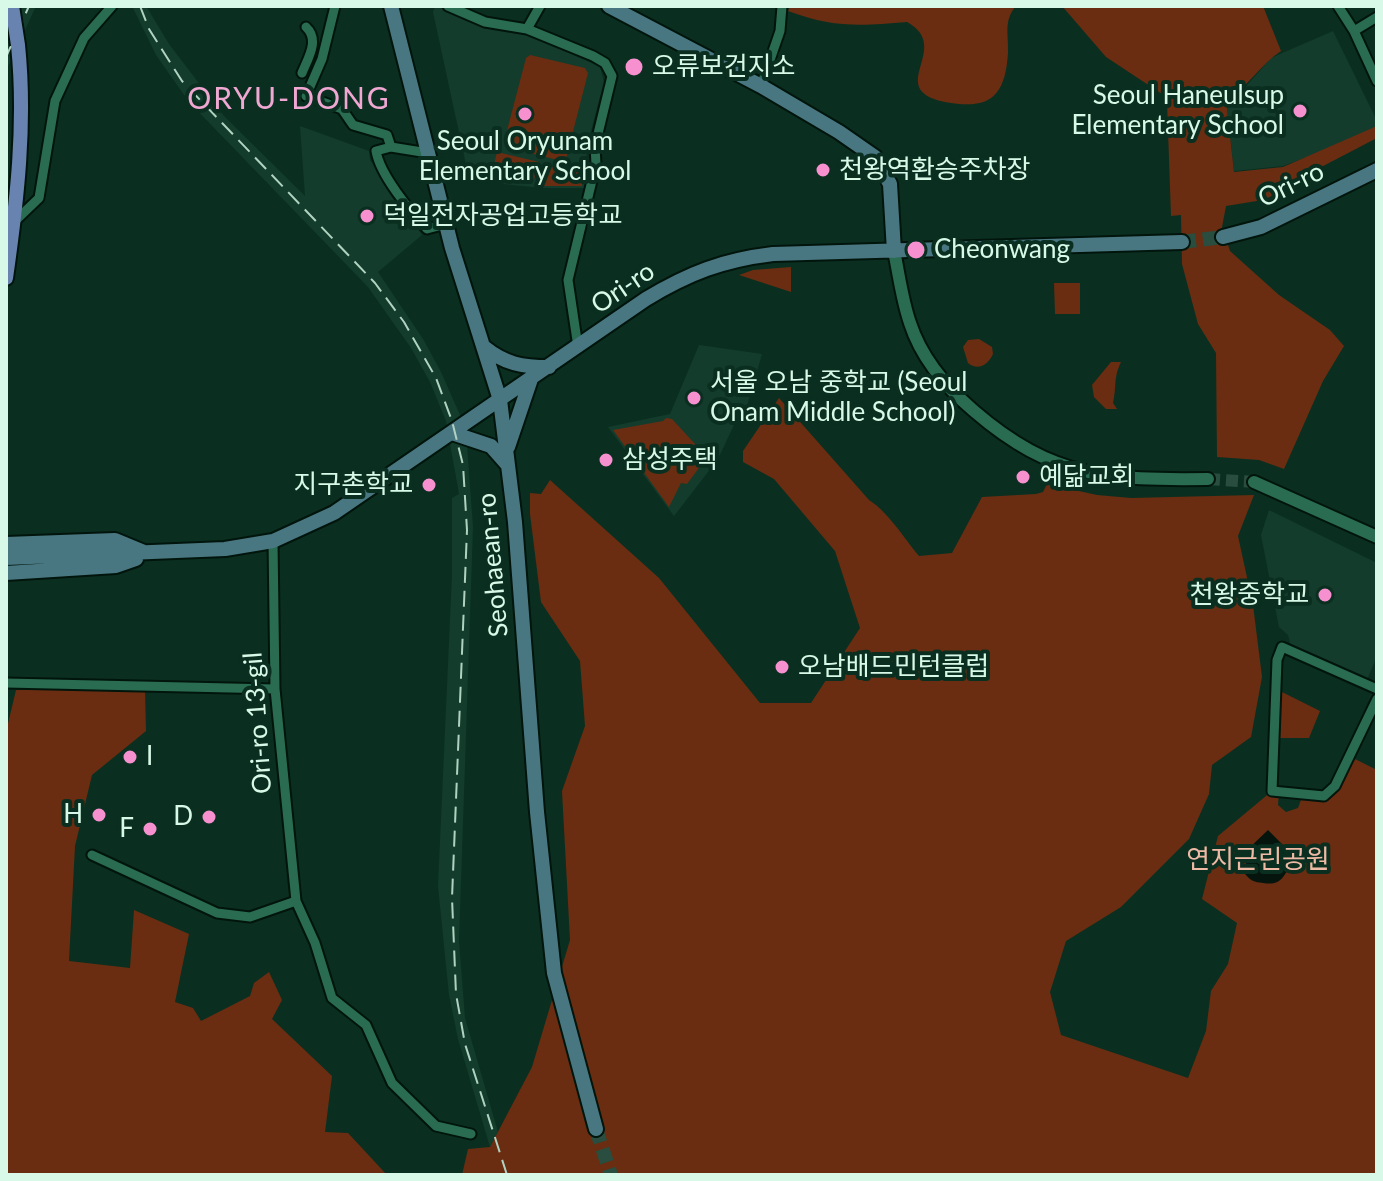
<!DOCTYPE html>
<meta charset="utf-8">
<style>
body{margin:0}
#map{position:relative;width:1383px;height:1181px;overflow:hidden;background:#0a2f20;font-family:Lato,sans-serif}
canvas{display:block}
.frame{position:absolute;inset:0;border:8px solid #d8f9e8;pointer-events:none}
</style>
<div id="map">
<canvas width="1383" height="1181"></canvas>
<div class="frame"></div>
</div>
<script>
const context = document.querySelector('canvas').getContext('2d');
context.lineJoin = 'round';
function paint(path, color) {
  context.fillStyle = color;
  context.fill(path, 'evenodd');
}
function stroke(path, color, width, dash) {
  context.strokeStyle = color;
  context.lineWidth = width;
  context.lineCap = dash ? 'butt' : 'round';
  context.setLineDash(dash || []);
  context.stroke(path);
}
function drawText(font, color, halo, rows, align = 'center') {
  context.font = font + ' Lato,"Noto Sans KR",sans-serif';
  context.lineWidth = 8;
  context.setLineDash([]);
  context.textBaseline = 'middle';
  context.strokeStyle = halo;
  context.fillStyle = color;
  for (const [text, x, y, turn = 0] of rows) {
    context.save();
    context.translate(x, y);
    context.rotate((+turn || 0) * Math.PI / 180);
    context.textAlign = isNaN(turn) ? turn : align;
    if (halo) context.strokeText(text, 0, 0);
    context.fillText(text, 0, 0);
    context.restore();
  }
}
paint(new Path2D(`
 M6,6H36L6,71Z
 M132,6H146L169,44L224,116L305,196L300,126L369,151L370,160L422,235L378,272L423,339L441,372L460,415L467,445L473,527L459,941L465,1018L498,1132L490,1147L458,1039L449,995L438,886L452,575V498L459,494L446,421L430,382L411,348L368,287L189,102L156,55Z
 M435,6L486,24L527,33L600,67L604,82L587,146L585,188H542L474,181L468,174L433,12Z
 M1333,31L1377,121V131L1283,166L1234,171L1226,100L1241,92L1271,58Z
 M699,345L762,354L747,406L739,414L718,459L674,516L608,427L670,414Z
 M1269,510L1377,563V656L1367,680L1291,646L1288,635L1279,627L1261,535Z`), '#133c2c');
paint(new Path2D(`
 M790,6H1016C1003,21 1009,35 1008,53C1005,98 989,110 945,102C883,89 954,48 907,22C860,26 833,28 788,11Z
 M1062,6H1263L1281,51C1260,65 1248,87 1226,100L1234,172L1283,167L1377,126L1375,139L1302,177L1291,187L1263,200L1226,206L1222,227L1230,251L1279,295L1330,330L1344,346L1323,381L1284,469L1259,460L1217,457L1216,353L1198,324L1182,264L1181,215L1171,216L1167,101L1162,94L1106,57Z
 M530,55L585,68L588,73L566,159L561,161L507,147L504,142L526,58Z
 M497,152L539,162L534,179L493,169Z
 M543,167H583L582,186H542Z
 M791,267V292L739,275L753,270Z
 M1054,283H1080V314H1055Z
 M979,339L992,347L993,354C988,365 978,371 968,363L963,347L968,340Z
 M1111,362H1121C1113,379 1117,385 1113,403L1117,409H1106L1094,397L1092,385Z
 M779,398L869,500C888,512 904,538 919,556L952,553L982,497L1036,494L1043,492L1047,484L1097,495L1131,498L1254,495L1238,536L1253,605L1262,677L1251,737L1212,765L1209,794L1189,839L1121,907L1066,941L1050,992L1061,1035L1188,1078L1206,1031L1211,991L1228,964L1237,923L1202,899L1218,836L1272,791L1279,792L1278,805L1286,812L1298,808L1303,794L1324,796L1351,757L1377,770V1175H462L468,1149L490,1147L532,1067L570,940L562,791L585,726L580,661L541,602L530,514V493L541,494L550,480L659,578L760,703H811L860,628L835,551L774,479L743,462V451Z
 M666,418L672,419L707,457L687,484L681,483L669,507L613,430L663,421Z
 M145,689L146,731L92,775L75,846L69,961L130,968L134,910L189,934L175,1002L193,1008L201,1021L250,996L254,983L269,972L282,1000L272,1019L332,1076L325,1132L348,1133L387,1175H6V732L16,690Z
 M1278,690L1320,711L1309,738H1275Z`), '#6a2d11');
paint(new Path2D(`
 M1268,830L1288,850L1292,861C1284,877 1281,886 1263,883C1254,882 1251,881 1245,874L1247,850Z`), '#05150e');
stroke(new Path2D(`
 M1208,479L1254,482`), '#294d3e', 12, [12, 6]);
stroke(new Path2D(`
 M1182,242L1223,237
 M596,1129L611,1175`), '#294d3e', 14, [14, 7]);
const minor = new Path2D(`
 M335,6L322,59L306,96L342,109L353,125L387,135L391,147L428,153
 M448,6L485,22L527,29L593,56L605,63L612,76L595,146L596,164L568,280L578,347
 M1338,6L1354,31L1377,81
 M527,29L540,6
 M1354,31L1377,17
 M302,73C308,58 320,40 306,27
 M761,86L780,31L782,6
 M391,147L376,151C380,175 410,211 427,229L446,224
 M14,222L39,198L55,101L84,38L112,6
 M273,541L275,689L296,901L315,943L332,998L366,1025L392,1083L436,1126L471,1134
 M6,683L275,689
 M1377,689L1282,647L1277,660L1272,791L1324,796L1335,786L1377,699
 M92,855L217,913L250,917L296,901`);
const tertiary = new Path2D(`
 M894,251C899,275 902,300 910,323C921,357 947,388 974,411C1053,479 1108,480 1208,479
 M1254,482L1377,537`);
const secondary = new Path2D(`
 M391,6L452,248L500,400L515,522L537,812L554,973L596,1129
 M609,6L761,86L839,132L875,157L890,184L894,251
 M1223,237L1261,227L1377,170
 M484,347C505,364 522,367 549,367
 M452,433L491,446L506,463
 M508,447L531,379
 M6,544L115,540L144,552
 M6,558L225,549L273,541L334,513L646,299C689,273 723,260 773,254L1182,242
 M6,573L116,566L136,559`);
const primary = new Path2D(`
 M6,278C17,201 26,123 18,45`);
stroke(minor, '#02150c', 13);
stroke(tertiary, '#02150c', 16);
stroke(secondary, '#02150c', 18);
stroke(primary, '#02150c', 18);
stroke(minor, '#296c51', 9);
stroke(tertiary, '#296c51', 12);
stroke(secondary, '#497781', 14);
stroke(primary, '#6983b0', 14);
stroke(new Path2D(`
 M140,6L149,29L182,81L375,283L404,322L436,378L452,421L463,465L467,530L452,898L456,994L465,1044L507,1175
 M6,18L11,6
 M6,57L29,6`), '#b0d2c1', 2, [16, 8]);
const primaryBridge = new Path2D(`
 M12,6L18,45`);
stroke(primaryBridge, '#02150c', 18, []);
stroke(primaryBridge, '#6983b0', 14);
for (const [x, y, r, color] of [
 [634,67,10,"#f690cf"],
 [1300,111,8,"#f690cf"],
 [525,114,8,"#f690cf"],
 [823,170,8,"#f690cf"],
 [367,216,8,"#f690cf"],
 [916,250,10,"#f690cf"],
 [694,398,8,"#f690cf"],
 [606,460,8,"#f690cf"],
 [1023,477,8,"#f690cf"],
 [429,485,8,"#f690cf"],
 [1325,595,8,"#f690cf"],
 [782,667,8,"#f690cf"],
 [130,757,8,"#f690cf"],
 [99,815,8,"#f690cf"],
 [209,817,8,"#f690cf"],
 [150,829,8,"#f690cf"]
]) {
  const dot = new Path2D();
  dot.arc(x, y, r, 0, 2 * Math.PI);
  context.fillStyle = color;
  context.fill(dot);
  stroke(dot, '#0a2f20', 3);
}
drawText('26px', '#d8f9e8', '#0a2f20', [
 ["오류보건지소",652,67],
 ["Seoul Haneulsup",1284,96,"right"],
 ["Elementary School",1284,126,"right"],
 ["Seoul Oryunam",525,142,"center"],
 ["Elementary School",525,172,"center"],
 ["천왕역환승주차장",839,170],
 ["덕일전자공업고등학교",383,216],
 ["Cheonwang",934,250],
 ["서울 오남 중학교 (Seoul",710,383],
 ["Onam Middle School)",710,413],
 ["삼성주택",622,460],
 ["예닮교회",1039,477],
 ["지구촌학교",413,485,"right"],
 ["천왕중학교",1309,595,"right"],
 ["오남배드민턴클럽",798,667],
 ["I",146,757],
 ["H",83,815,"right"],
 ["D",193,817,"right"],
 ["F",134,829,"right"]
], 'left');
drawText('26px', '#d8f9e8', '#0a2f20', [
 ["Ori-ro",1291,185,-26],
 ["Ori-ro",623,288,-34],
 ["Seohaean-ro",493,565,-95],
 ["Ori-ro 13-gil",258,723,-94]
]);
drawText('26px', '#efbaa5', '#0a2f20', [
 ["연지근린공원",1258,860]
]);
context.letterSpacing = '2px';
drawText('30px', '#f0a8d3', '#0a2f20', [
 ["ORYU-DONG",289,99]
]);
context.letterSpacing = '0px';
</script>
